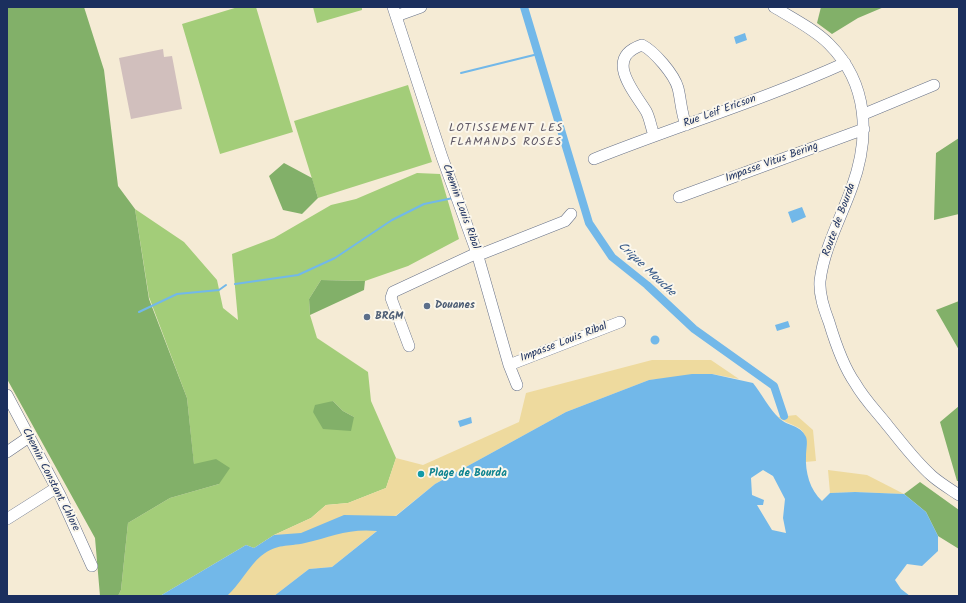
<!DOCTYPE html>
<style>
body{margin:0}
#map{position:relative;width:966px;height:603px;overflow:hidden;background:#f5ebd5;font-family:Kalam,sans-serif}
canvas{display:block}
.frame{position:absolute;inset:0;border:8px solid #1b2f5e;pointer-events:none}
</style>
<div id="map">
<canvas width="966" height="603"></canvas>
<div class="frame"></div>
</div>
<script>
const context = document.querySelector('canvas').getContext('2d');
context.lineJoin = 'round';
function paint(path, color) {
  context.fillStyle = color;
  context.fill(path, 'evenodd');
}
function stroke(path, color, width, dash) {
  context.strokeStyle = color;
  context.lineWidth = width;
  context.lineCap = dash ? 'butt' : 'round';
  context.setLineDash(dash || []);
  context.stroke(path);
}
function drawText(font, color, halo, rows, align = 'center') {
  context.font = font + ' Kalam,sans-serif';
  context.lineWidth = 4;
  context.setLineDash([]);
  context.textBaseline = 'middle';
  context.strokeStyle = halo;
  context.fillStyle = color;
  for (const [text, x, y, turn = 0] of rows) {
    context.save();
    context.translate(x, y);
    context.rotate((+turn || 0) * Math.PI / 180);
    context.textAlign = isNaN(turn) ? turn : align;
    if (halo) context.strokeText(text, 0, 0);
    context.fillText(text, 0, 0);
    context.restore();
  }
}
paint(new Path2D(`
 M163,49L164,57L172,56L182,109L131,119L119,58Z`), '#d1bfbd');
paint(new Path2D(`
 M238,7H256L293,132L220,154L182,24Z
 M313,7H362V10L317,23Z
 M408,85L432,162L318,198L294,121Z
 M417,173L440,174L459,239L408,266L365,281L321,280L309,299L310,315L317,338L368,372L371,401L396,458L386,488L348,503L326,505L311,518L274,535L254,548L246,545L160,596H118L121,590L128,523L170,498L219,484L194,465L187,398L149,297L135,209L184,242L217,280L223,308L238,320L232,254L274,238L331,205L356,199ZM333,401L343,411L354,417L313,412Z`), '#a3cd79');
paint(new Path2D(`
 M7,7H84L104,70L118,186L135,209L149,299L187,398L194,464L216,459L230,468L219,484L170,498L128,523L121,590L118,596H100L95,538L7,379Z
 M821,7H884L858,18L832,34L817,23Z
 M959,138V214L934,220L936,153Z
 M284,163L312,178L318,198L302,214L283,210L269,176Z
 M321,280L365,281L364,290L310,315L309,299Z
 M959,301V350L936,310Z
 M333,401L343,411L354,417L351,431L323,429L313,412L315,405Z
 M959,406V481H957L940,422Z
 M920,482L959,510V549L938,536L926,512L904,494Z`), '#82b069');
paint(new Path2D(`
 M652,360H711L739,379L712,374L649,380L566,412L435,484L332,567L309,569L274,596H182L274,535L311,518L326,505L348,503L386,488L396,458L423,465L519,422L526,393Z
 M796,415L813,430L816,461L805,462C806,451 810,433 797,427C790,423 784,422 778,417Z
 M828,470L867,475L904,494L855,492L830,493Z`), '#eeda9e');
paint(new Path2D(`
 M745,33L747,40L736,44L734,37Z
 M802,207L806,217L792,223L788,212Z
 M788,321L790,327L777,331L775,325Z
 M650.5 340a4.5 4.5 0 1 1 9 0a4.5 4.5 0 1 1-9 0Z
 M692,374H712L753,383C761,393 770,410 779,418C788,427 800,424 806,437C808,442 806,450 806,456C805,472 810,490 822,501L830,493L855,492L904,494L926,512L938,536V551L922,566L907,564L895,580L901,589L910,596H274L309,569L332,567L377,531C349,528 331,537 305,543C287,547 278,543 261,556C250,565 239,585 227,596H160L246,545L254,548L274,535L301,533L344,515L396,516L435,484L566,412L649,380ZM763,470L773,476L785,499L783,518L786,533L772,530L757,505H763L764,500L752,495L751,478Z
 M471,417L472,423L460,427L458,421Z`), '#72b8e9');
stroke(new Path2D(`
 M461,73L538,54
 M235,284L298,275L335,258L392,220L424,204L453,198
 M139,312L177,294L219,290L226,285`), '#72b8e9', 2);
stroke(new Path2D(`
 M524,7L589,223L612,257L647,285L694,329L774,386L784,416`), '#72b8e9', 8);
const minor = new Path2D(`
 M393,7L442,157L477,253L509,365L517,385
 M774,7C792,18 814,29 829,44C869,84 870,137 852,187C841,218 824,248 820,281C819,295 824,309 829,322C835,342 843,366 855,383C864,399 877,412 888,426C902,443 915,461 932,476C940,483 950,489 959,495
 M396,16L421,7
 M864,114L934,85
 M654,135C651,128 650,118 646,111C633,90 604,58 642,45C654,51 674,74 678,88C681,100 681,112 686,125
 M594,159C677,126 763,100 845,63
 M679,197L864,129
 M409,346L391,298L393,292L477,253H484L565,221L571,214
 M509,365L620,322
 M7,395L60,495L92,566
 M7,452L29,437
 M7,519L56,488`);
stroke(minor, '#677188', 12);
stroke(minor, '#fff', 11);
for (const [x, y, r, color] of [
 [427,306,4,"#5c6f8a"],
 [367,317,4,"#5c6f8a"],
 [421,474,4,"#0f9aa8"]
]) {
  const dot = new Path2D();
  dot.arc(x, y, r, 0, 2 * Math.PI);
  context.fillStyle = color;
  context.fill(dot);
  stroke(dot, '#fbf7ec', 1.5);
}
drawText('11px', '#1b2f5e', '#fbf7ec', [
 ["Rue Leif Ericson",720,112,-20],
 ["Impasse Vitus Bering",772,163,-20],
 ["Chemin Louis Ribal",460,207,70],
 ["Route de Bourda",840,220,-70],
 ["Impasse Louis Ribal",564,343,-21],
 ["Chemin Constant Chlore",50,480,63]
]);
drawText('bold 11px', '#4e5e75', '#fbf7ec', [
 ["Douanes",435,306],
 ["BRGM",375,317]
], 'left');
drawText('bold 11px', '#0d838f', '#fbf7ec', [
 ["Plage de Bourda",429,474]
], 'left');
context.letterSpacing = '1px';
drawText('12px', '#605966', '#fbf7ec', [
 ["LOTISSEMENT LES",506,129],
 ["FLAMANDS ROSES",506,143]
]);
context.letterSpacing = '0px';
drawText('italic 12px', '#355888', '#fbf7ec', [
 ["Crique Mouche",646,270,43]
]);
</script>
